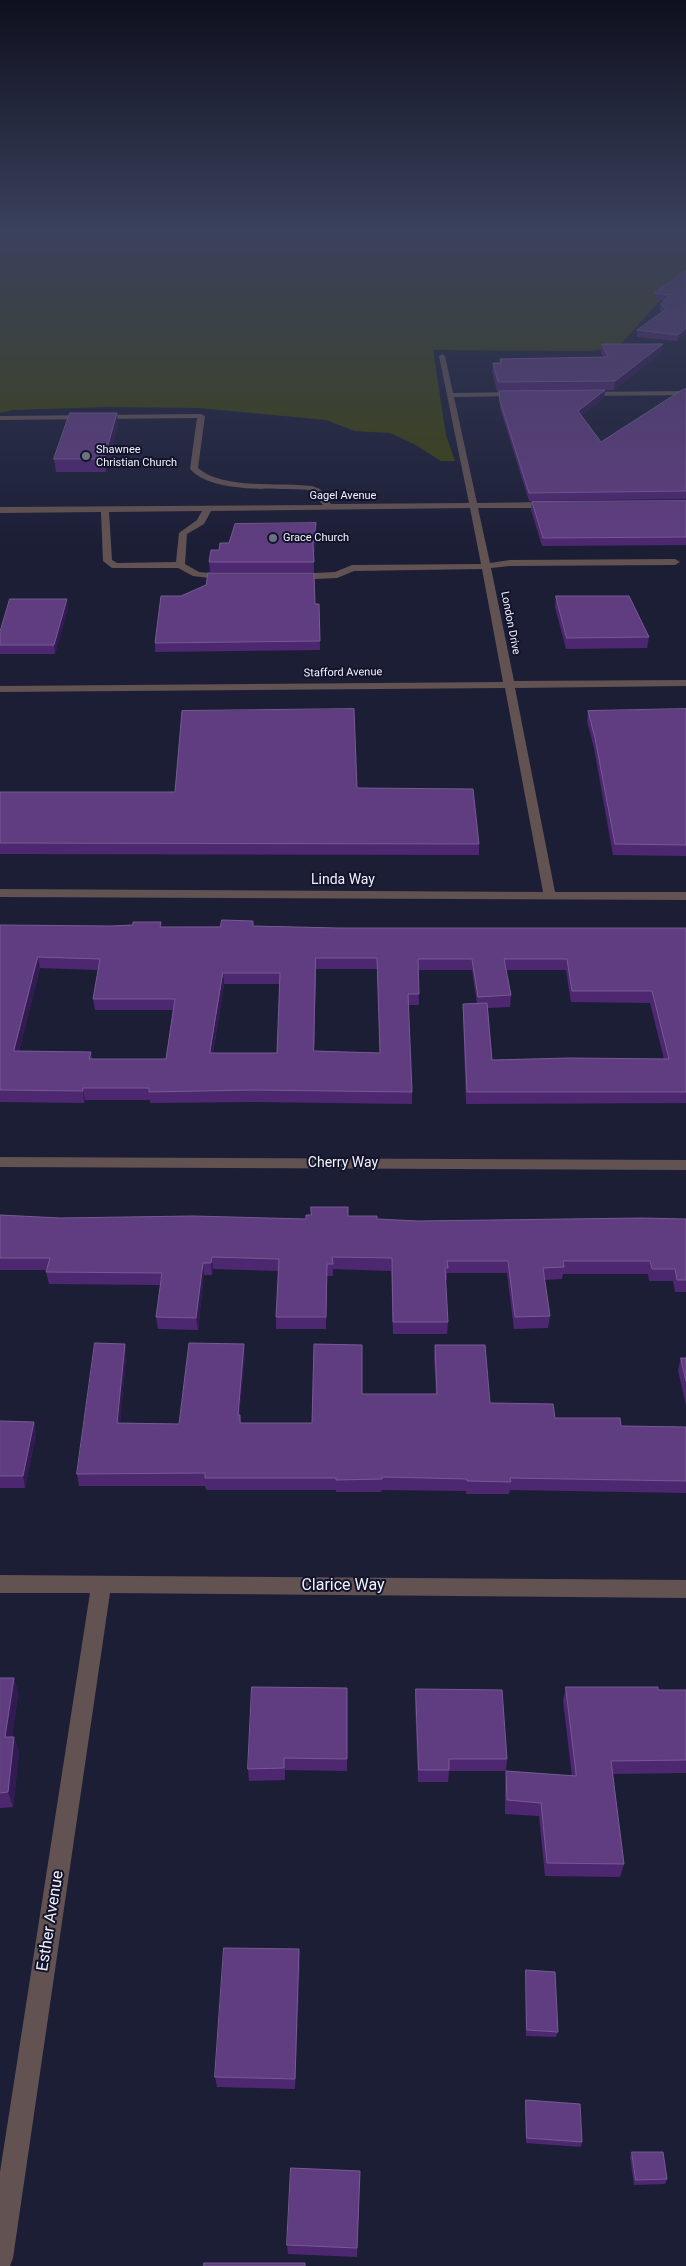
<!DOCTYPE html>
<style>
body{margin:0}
canvas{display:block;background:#1c1e36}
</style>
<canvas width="686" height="2266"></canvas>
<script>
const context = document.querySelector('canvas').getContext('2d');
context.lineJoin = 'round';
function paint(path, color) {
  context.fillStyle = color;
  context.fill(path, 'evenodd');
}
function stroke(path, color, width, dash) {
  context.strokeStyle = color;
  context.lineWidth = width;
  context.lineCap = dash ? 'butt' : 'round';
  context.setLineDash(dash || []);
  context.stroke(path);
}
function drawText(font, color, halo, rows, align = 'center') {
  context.font = font + ' Roboto,sans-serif';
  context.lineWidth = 4;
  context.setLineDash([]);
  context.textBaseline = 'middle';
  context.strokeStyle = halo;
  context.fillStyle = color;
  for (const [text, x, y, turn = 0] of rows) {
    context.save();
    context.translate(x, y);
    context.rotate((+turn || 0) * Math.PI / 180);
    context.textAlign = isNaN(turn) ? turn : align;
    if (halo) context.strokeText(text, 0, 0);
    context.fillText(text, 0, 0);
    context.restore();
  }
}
paint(new Path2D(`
 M0,229H686V272L618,347L591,351L433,350L446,435L455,461H441L414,444L390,433L355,431L326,420L199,408L107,407L12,410L0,413Z`), '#3c420f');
paint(new Path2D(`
 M442,354L445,356L453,393L519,392L523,394L519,396L454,397L477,503L551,502L555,505L551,508H478L490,563L510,560L675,559L680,562L675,565L510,566L491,568L514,681L686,680V686L515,688L555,892H686V900L0,897V889L543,892L505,688L0,692V686L503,682L482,569L354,571L337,578L294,580L289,577L294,574L335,572L352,565L481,564L470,508L211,511L204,524L187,534L185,564L199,572L229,575V579L226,580L193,576L178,568H112L103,561L101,512L0,513V507L323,505L310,490C277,487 213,495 190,469L197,418L0,420V416L201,414L205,416L198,468C223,490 280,482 312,486L320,489L331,504L469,503L439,356ZM202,511L197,520L179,533L176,562L117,563L112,560L109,512Z
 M686,391V395L584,396L580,394L584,392Z
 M0,1157L686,1160V1170L0,1167Z
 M0,1575L686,1580V1598L110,1593L13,2258L10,2266H0V2172L90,1593H0Z`), '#625252');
paint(new Path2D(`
 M686,271L677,341L637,337V330L662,312L660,310L661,304L664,301L655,299V293Z
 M602,344L662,352L614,390L497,391L492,371L493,363H500V359L603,357L601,353Z
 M686,389V499L529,501L500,408L499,398V391L605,390L604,398L581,416L601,442Z
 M118,425L106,472H56L54,459Z
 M686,501V545L542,546L531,510L532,502Z
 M317,533L314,554V572H210L209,562L219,550L229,543Z
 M556,596L649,637L647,648L566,649L555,607Z
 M315,604H319L320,650L155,652V643Z
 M68,608L55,654H0V632Z
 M686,709V856L613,855L594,748L587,721L588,711Z
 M357,788L479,844V855L0,854V792H175Z
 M0,925L161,927L254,926L338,928H686V1103L466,1104L463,1015V1004L477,1003L472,970H418L419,1005H408L412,1092V1104L254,1102L150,1103V1100H85L84,1103L0,1102ZM40,968L98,970L93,999L95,1010H173L166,1059H92L91,1052L19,1051ZM316,969H377L380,1053L314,1051ZM506,970H566L571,1002L650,1003L664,1059L492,1060L488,1008L510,1007L511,995ZM224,984H280L277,1053H213Z
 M311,1207L348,1216L377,1219L418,1221L686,1219V1292H675L673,1281H649L648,1274H563L562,1279L544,1280L550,1316L548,1328L514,1329L507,1273H447V1280H445L448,1322L447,1334H393L391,1271L333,1269V1276H327L326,1329H276V1317L279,1271L213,1269L212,1275H204L198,1330L158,1329L156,1317L161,1285L49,1284L46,1272L47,1270H0V1215L60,1218L306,1219L311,1215Z
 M125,1344L126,1356L120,1423L179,1424L245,1356L239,1415H240L241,1423H312L362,1394H436L434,1358L435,1345L490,1403L555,1418L621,1426L686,1427V1493L510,1490L509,1494H466V1491L382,1490L381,1492H336V1490H206L205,1486H79L77,1474Z
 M681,1358H686V1406L678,1370Z
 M0,1421L34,1422L36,1434L25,1488H0Z
 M0,1678H14L18,1693L12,1737H14L19,1752L13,1807L0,1808Z
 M566,1687L658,1690H686V1773L613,1774L624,1864L620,1877L545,1876L539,1816L505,1814V1785L506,1771L572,1776L563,1701Z
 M347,1688V1771L285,1770V1780L249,1781L248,1769Z
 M416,1689L507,1759L506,1771H449L448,1782H418L415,1701Z
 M299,1949L300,1960L295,2089L217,2087L215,2077Z
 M526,1970L558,2032L556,2037L526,2036L525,1976Z
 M526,2100L582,2142L581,2147L526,2143L525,2105Z
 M632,2152L667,2179L665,2184L634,2185L630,2157Z
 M360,2171L357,2257L288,2254L287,2245Z`), '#4e2771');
paint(new Path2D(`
 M686,328V334L677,341L678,335Z
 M663,344L662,352L614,390L615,381Z
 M605,390L604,398L578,419V411Z
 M117,413L118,425L106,472L104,459Z
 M316,523L317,533L313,555V545Z
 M67,599L68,608L55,654L54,645Z
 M38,957L40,968L16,1062L14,1051Z
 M223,973L224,984L211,1064L210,1053Z
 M83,1088L85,1100L84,1103L83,1091Z
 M212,1257L213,1269L212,1275L211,1263Z
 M203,1263L204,1275L198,1330L196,1318Z
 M125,1344L126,1356L119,1436L117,1423Z
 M244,1344L245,1356L238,1428V1415Z
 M34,1422L36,1434L25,1488L23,1476Z
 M14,1678L18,1693L10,1752L5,1737Z
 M14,1737L19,1752L13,1807L8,1792Z
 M299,1949L300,1960L295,2089V2079Z`), '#331a53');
const building = new Path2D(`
 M686,271V328L678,335L637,330L666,309L661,304L669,295L655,293Z
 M602,344H663L615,381L498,382L493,363H501L500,359L608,357Z
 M686,389V491L529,493L500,401L499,391L605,390L578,411L601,442L682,390Z
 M70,413H117L104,459H54Z
 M686,501V537L543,538L532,502Z
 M316,523L313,545L314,562H209L211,550H219L220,543H229L235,524Z
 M208,573H314L315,604H319L320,641L155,643L161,596H181L206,585Z
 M556,596H629L649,637L567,638Z
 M10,599H67L54,645H0V632Z
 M354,709L357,788L473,789L479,844L0,843V792H175L182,711Z
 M686,709V845L615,844L595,738L588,711Z
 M222,920L253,921V926L338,928H686V1092H467L463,1004L487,1003L492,1060L570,1058L669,1059L652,991H572L567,959H504L511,995L478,997L472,959H418L419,994H408L412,1092L253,1090L149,1092V1088H83V1091L0,1090V925L110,926L133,925V922H161L160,927H220ZM38,957L100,959L93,999H175L166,1059H89L91,1052L14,1051ZM316,958H377L380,1053L314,1051ZM223,973H280L277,1053H210Z
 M311,1207H348V1216H377V1219L418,1221L642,1218L686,1219V1280H677L675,1269H652L650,1261H563L564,1267L543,1268L550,1316L515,1317L508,1261H447L448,1268H445L448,1322H393L392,1258L332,1257L333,1264H327L326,1317H276L279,1259L212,1257L211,1263H203L196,1318L156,1317L162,1273L46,1272L50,1258H0V1215L60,1218L193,1216L306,1219V1215H311Z
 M95,1343L125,1344L117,1423L179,1424L189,1343L244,1344L238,1415H240V1423H312L314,1344L362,1345V1394H437L435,1345H485L490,1403L553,1404L555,1418H620L621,1426L686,1427V1481L510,1478L511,1482L467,1481V1479L382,1477V1479L336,1480V1478H205V1473L77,1474Z
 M681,1358H686V1381Z
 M0,1421L34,1422L23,1476H0Z
 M0,1678H14L5,1737H14L8,1792L0,1793Z
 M252,1687L347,1688V1759L284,1758V1768L248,1769Z
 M566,1687H658V1690H686V1760L611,1761L624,1864L547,1863L541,1803L507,1800L506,1771L576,1776Z
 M416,1689L502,1690L507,1759H449V1770H419Z
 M224,1948L299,1949L295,2079L215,2077Z
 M526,1970L555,1972L558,2032L527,2030Z
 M526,2100L580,2104L582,2142L527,2138Z
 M632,2152H663L667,2179L636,2180Z
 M291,2168L360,2171L357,2248L287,2245Z
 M204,2263H305V2266H204Z`);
paint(building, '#603d80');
stroke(building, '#765a93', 1);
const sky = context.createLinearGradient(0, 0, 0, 546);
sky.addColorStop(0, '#0f101e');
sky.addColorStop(0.42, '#3a415d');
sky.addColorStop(1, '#3a415d00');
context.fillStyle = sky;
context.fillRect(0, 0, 686, 546);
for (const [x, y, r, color] of [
 [86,456,5,"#6b7280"],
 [273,538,5,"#6b7280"]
]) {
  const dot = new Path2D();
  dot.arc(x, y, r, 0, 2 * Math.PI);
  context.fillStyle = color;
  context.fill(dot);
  stroke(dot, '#13142c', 2);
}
drawText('11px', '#f1f3fd', '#13142c', [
 ["Shawnee",96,450],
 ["Christian Church",96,463],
 ["Grace Church",283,538]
], 'left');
drawText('11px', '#f1f3fd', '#13142c', [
 ["Gagel Avenue",343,496],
 ["London Drive",510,623,79],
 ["Stafford Avenue",343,673,-1]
]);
drawText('14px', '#f1f3fd', '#13142c', [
 ["Linda Way",343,880],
 ["Cherry Way",343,1163]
]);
drawText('16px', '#f1f3fd', '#13142c', [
 ["Clarice Way",343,1586],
 ["Esther Avenue",51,1921,-81]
]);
</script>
